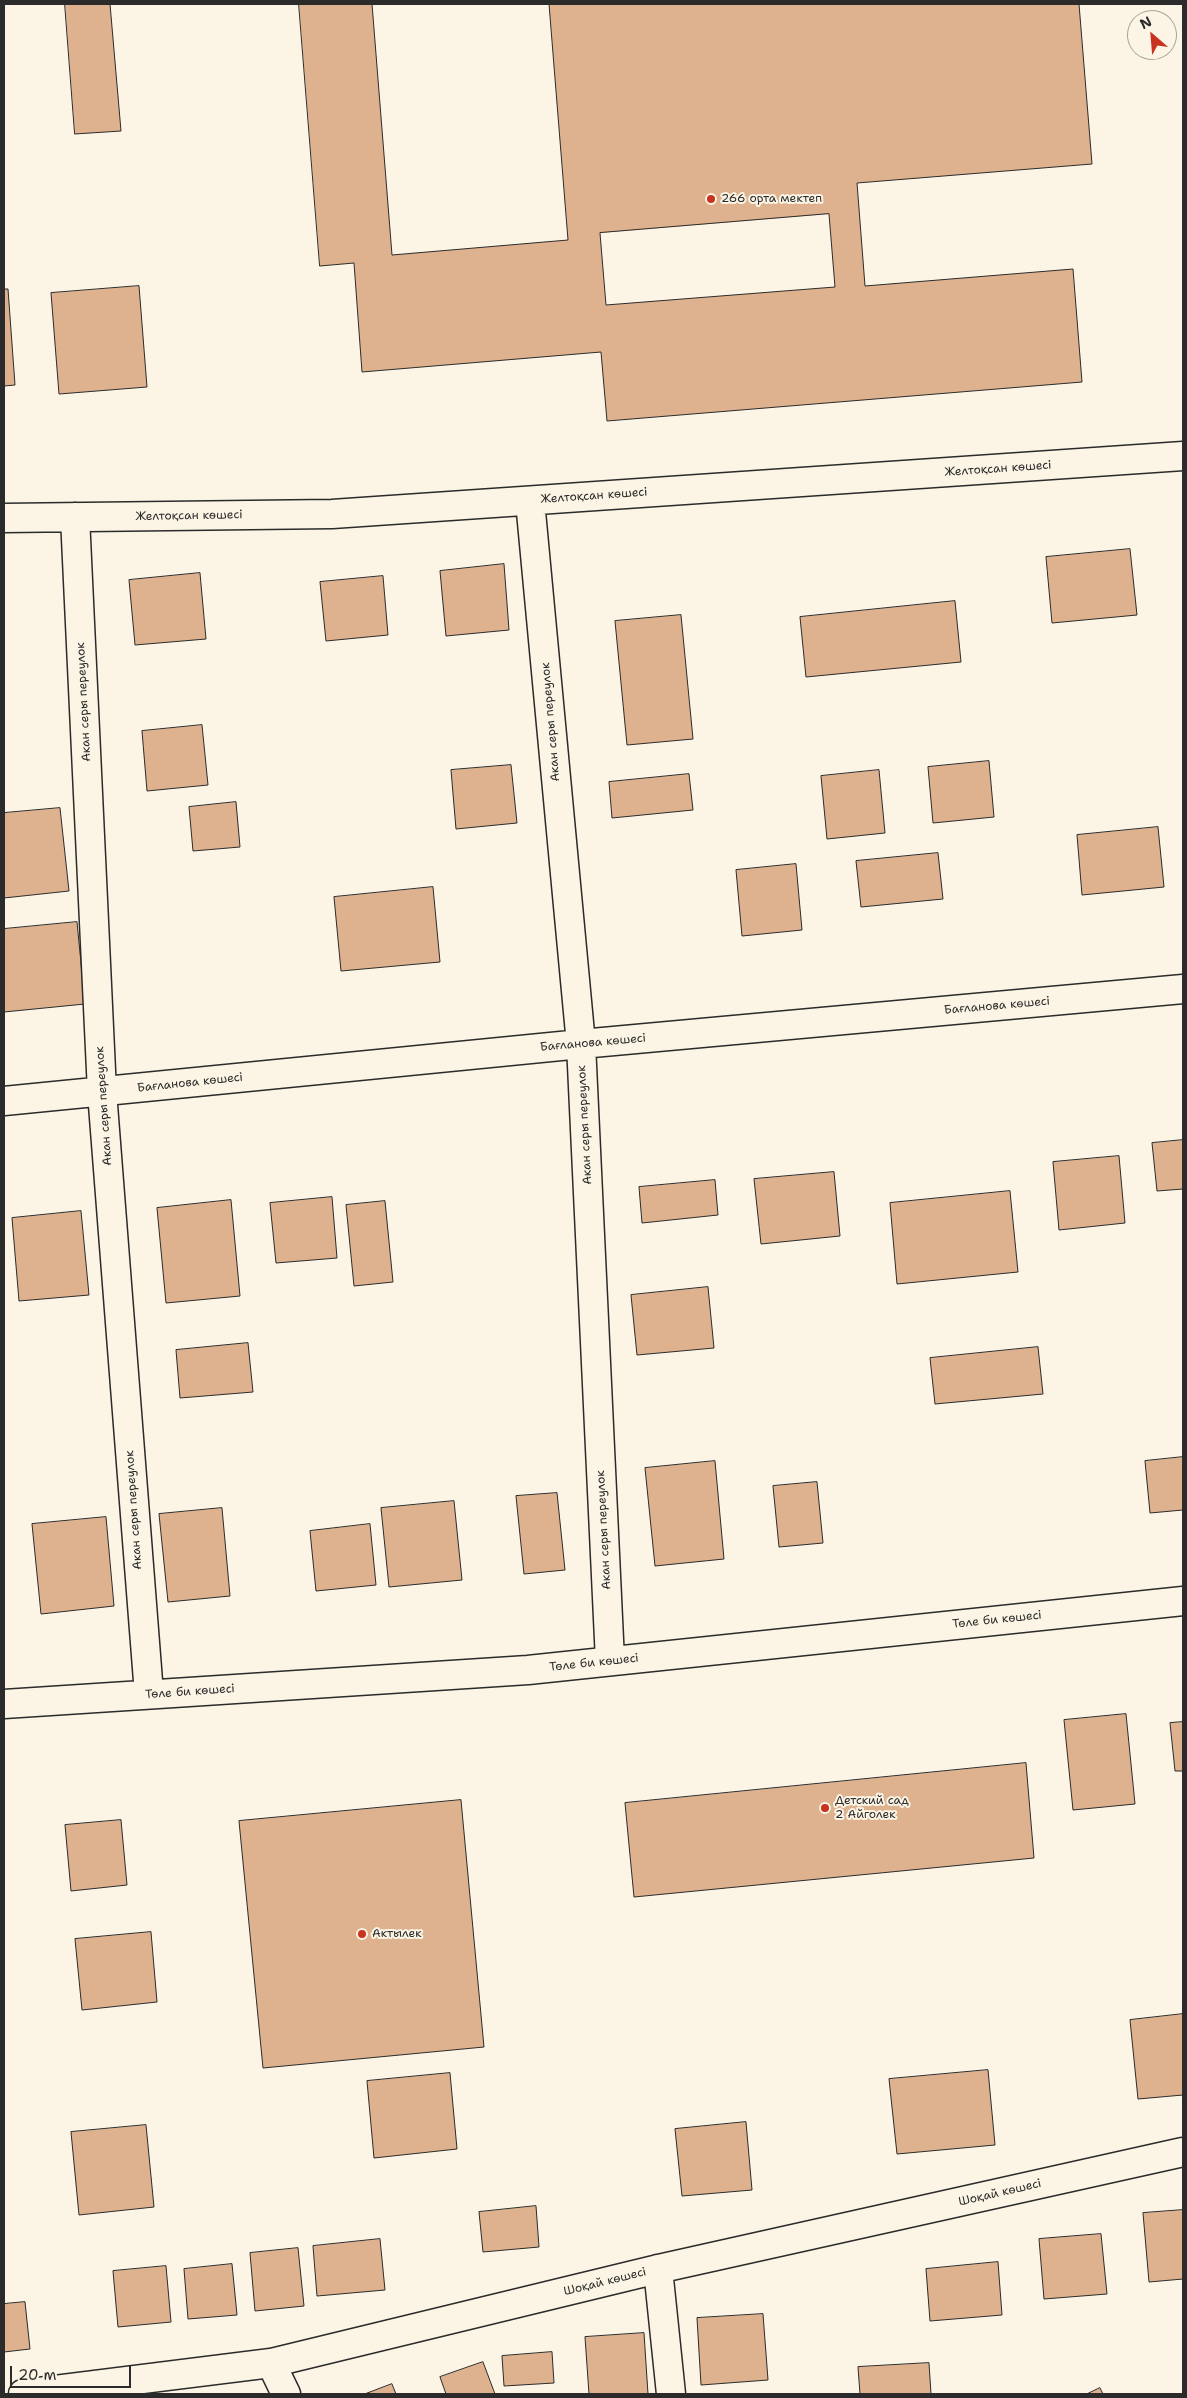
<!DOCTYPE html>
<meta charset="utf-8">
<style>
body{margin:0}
#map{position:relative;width:1187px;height:2398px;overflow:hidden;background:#fcf5e5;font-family:"Shantell Sans",sans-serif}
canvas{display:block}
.frame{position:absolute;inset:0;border:5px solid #2b2b2b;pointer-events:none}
.north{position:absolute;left:1127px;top:10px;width:50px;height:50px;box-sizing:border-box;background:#fcf5e5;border:1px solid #a8a49b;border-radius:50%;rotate:333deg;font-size:14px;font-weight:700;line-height:20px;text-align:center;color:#2b2b2b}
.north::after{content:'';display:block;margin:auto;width:18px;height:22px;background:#c8321e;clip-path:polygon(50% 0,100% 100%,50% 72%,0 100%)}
.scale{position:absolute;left:10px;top:2366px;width:121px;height:22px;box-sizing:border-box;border:2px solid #2b2b2b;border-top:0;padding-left:6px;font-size:15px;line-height:18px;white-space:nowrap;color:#2b2b2b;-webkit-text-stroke:4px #fcf5e5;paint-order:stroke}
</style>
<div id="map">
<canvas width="1187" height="2398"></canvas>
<div class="frame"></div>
<div class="north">N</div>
<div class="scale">20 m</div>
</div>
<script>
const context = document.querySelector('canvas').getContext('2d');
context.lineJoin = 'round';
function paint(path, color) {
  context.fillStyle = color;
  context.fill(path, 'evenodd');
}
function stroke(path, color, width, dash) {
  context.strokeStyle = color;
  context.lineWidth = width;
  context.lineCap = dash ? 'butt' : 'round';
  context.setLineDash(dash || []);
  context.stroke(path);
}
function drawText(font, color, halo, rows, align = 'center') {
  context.font = font + ' "Shantell Sans",sans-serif';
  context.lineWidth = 4;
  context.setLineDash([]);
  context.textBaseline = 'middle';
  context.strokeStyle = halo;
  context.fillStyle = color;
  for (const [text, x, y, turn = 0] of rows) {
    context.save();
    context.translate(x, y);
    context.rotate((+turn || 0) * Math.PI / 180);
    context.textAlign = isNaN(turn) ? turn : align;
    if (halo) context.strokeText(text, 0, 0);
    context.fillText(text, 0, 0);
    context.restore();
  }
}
const building = new Path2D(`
 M65,4H110L121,131L75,134Z
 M299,4H372L392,255L568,240L549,4H1079L1092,164L857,183L865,286L1073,269L1082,382L607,421L601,352L362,372L354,263L320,266ZM829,214L835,287L606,305L600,233Z
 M139,286L147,387L59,394L51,293Z
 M4,289H8L15,385L4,386Z
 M1130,549L1137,615L1052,623L1046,557Z
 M504,564L509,630L446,636L440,571Z
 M200,573L206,639L135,645L129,580Z
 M383,576L388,635L326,641L320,582Z
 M955,601L961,662L806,677L800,617Z
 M681,615L693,739L627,745L615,621Z
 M202,725L208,785L147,791L142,731Z
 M989,761L994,817L933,823L928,767Z
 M511,765L517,823L456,829L451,770Z
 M879,770L885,833L827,839L821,776Z
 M689,774L693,810L612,818L609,782Z
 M236,802L240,847L193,851L189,807Z
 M60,808L69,891L4,898V813Z
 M1158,827L1164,887L1082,895L1077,835Z
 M938,853L943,899L861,907L856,861Z
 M796,864L802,930L742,936L736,870Z
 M433,887L440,962L341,971L334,897Z
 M77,922L85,1004L4,1012V929Z
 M1183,1140V1189L1157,1191L1152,1143Z
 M1119,1156L1125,1223L1059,1230L1053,1162Z
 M834,1172L840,1236L761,1244L754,1179Z
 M715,1180L718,1215L642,1223L639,1187Z
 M1010,1191L1018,1272L897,1284L890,1203Z
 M332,1197L337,1258L276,1263L270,1203Z
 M231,1200L240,1296L166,1303L157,1208Z
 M385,1201L393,1282L354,1286L346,1205Z
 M81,1211L89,1295L19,1301L12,1218Z
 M708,1287L714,1348L637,1355L631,1295Z
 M248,1343L253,1392L180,1398L176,1350Z
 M1038,1347L1043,1394L935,1404L930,1358Z
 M1183,1457V1510L1150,1513L1145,1461Z
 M715,1461L724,1559L655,1566L645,1468Z
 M817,1482L823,1543L779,1547L773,1486Z
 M557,1493L565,1570L524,1574L516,1496Z
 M454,1501L462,1580L389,1587L381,1508Z
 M222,1508L230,1596L168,1602L159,1514Z
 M106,1517L114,1606L41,1614L32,1524Z
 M370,1524L376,1585L316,1591L310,1531Z
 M1126,1714L1135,1804L1073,1810L1064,1720Z
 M1183,1722V1771H1175L1170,1723Z
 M1026,1763L1034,1858L634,1897L625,1803Z
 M461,1800L484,2047L263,2068L239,1821Z
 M121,1820L127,1885L71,1891L65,1825Z
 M151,1932L157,2002L82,2010L75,1939Z
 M1183,2014V2095L1138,2099L1130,2020Z
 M988,2070L995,2145L897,2154L889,2079Z
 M450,2073L457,2149L374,2158L367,2081Z
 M746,2122L752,2190L682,2196L675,2129Z
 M146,2125L154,2207L79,2215L71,2132Z
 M536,2206L539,2247L483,2252L479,2212Z
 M1183,2210V2279L1149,2282L1143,2213Z
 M1101,2234L1107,2294L1044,2299L1039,2239Z
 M380,2239L385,2290L317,2296L313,2246Z
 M298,2248L304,2306L255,2311L250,2253Z
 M998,2262L1002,2315L930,2321L926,2269Z
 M232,2264L237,2315L188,2319L184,2269Z
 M166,2266L171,2322L118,2327L113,2271Z
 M25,2302L30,2349L4,2352V2304Z
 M763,2314L768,2380L701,2385L697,2318Z
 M644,2333L648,2394H589L585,2337Z
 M552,2352L554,2383L504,2386L502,2356Z
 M483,2362L495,2394H446L440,2377Z
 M929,2363L931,2394H860L858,2367Z
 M392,2384L396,2394H365Z
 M1100,2388L1103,2394H1087Z`);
paint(building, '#deb28e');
stroke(building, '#2b2b2b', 1);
const street = new Path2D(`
 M530,501L581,1044L610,1661
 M75,517L102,1092L149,1694
 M4,518L332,514L1183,456
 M4,1101L581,1044L1183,989
 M4,1704L528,1670L1183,1601
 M658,2269L671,2394
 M271,2363L286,2394
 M23,2394L271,2363L658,2269L1183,2152`);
stroke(street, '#2b2b2b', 31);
stroke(street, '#fcf5e5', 28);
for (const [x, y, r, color] of [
 [711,199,5,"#c8321e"],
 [825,1808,5,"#c8321e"],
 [362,1934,5,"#c8321e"]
]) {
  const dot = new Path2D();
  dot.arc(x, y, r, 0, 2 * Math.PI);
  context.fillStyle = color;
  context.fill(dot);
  stroke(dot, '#fcf5e5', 2);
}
drawText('12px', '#2b2b2b', '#fcf5e5', [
 ["266 орта мектеп",721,199],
 ["Детский сад",835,1801],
 ["2 Айголек",835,1815],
 ["Актылек",372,1934]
], 'left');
drawText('12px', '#2b2b2b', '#fcf5e5', [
 ["Желтоқсан көшесі",998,469,-4],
 ["Желтоқсан көшесі",594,496,-4],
 ["Желтоқсан көшесі",189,516,-1],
 ["Акан серы переулок",84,702,-93],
 ["Акан серы переулок",551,722,-95],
 ["Бағланова көшесі",997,1006,-5],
 ["Бағланова көшесі",593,1043,-5],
 ["Бағланова көшесі",190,1083,-6],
 ["Акан серы переулок",104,1106,-94],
 ["Акан серы переулок",585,1125,-93],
 ["Акан серы переулок",134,1510,-94],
 ["Акан серы переулок",604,1530,-93],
 ["Төле би көшесі",997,1620,-6],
 ["Төле би көшесі",594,1663,-6],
 ["Төле би көшесі",190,1692,-4],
 ["Шоқай көшесі",1000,2193,-13],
 ["Шоқай көшесі",605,2282,-14]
]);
</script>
